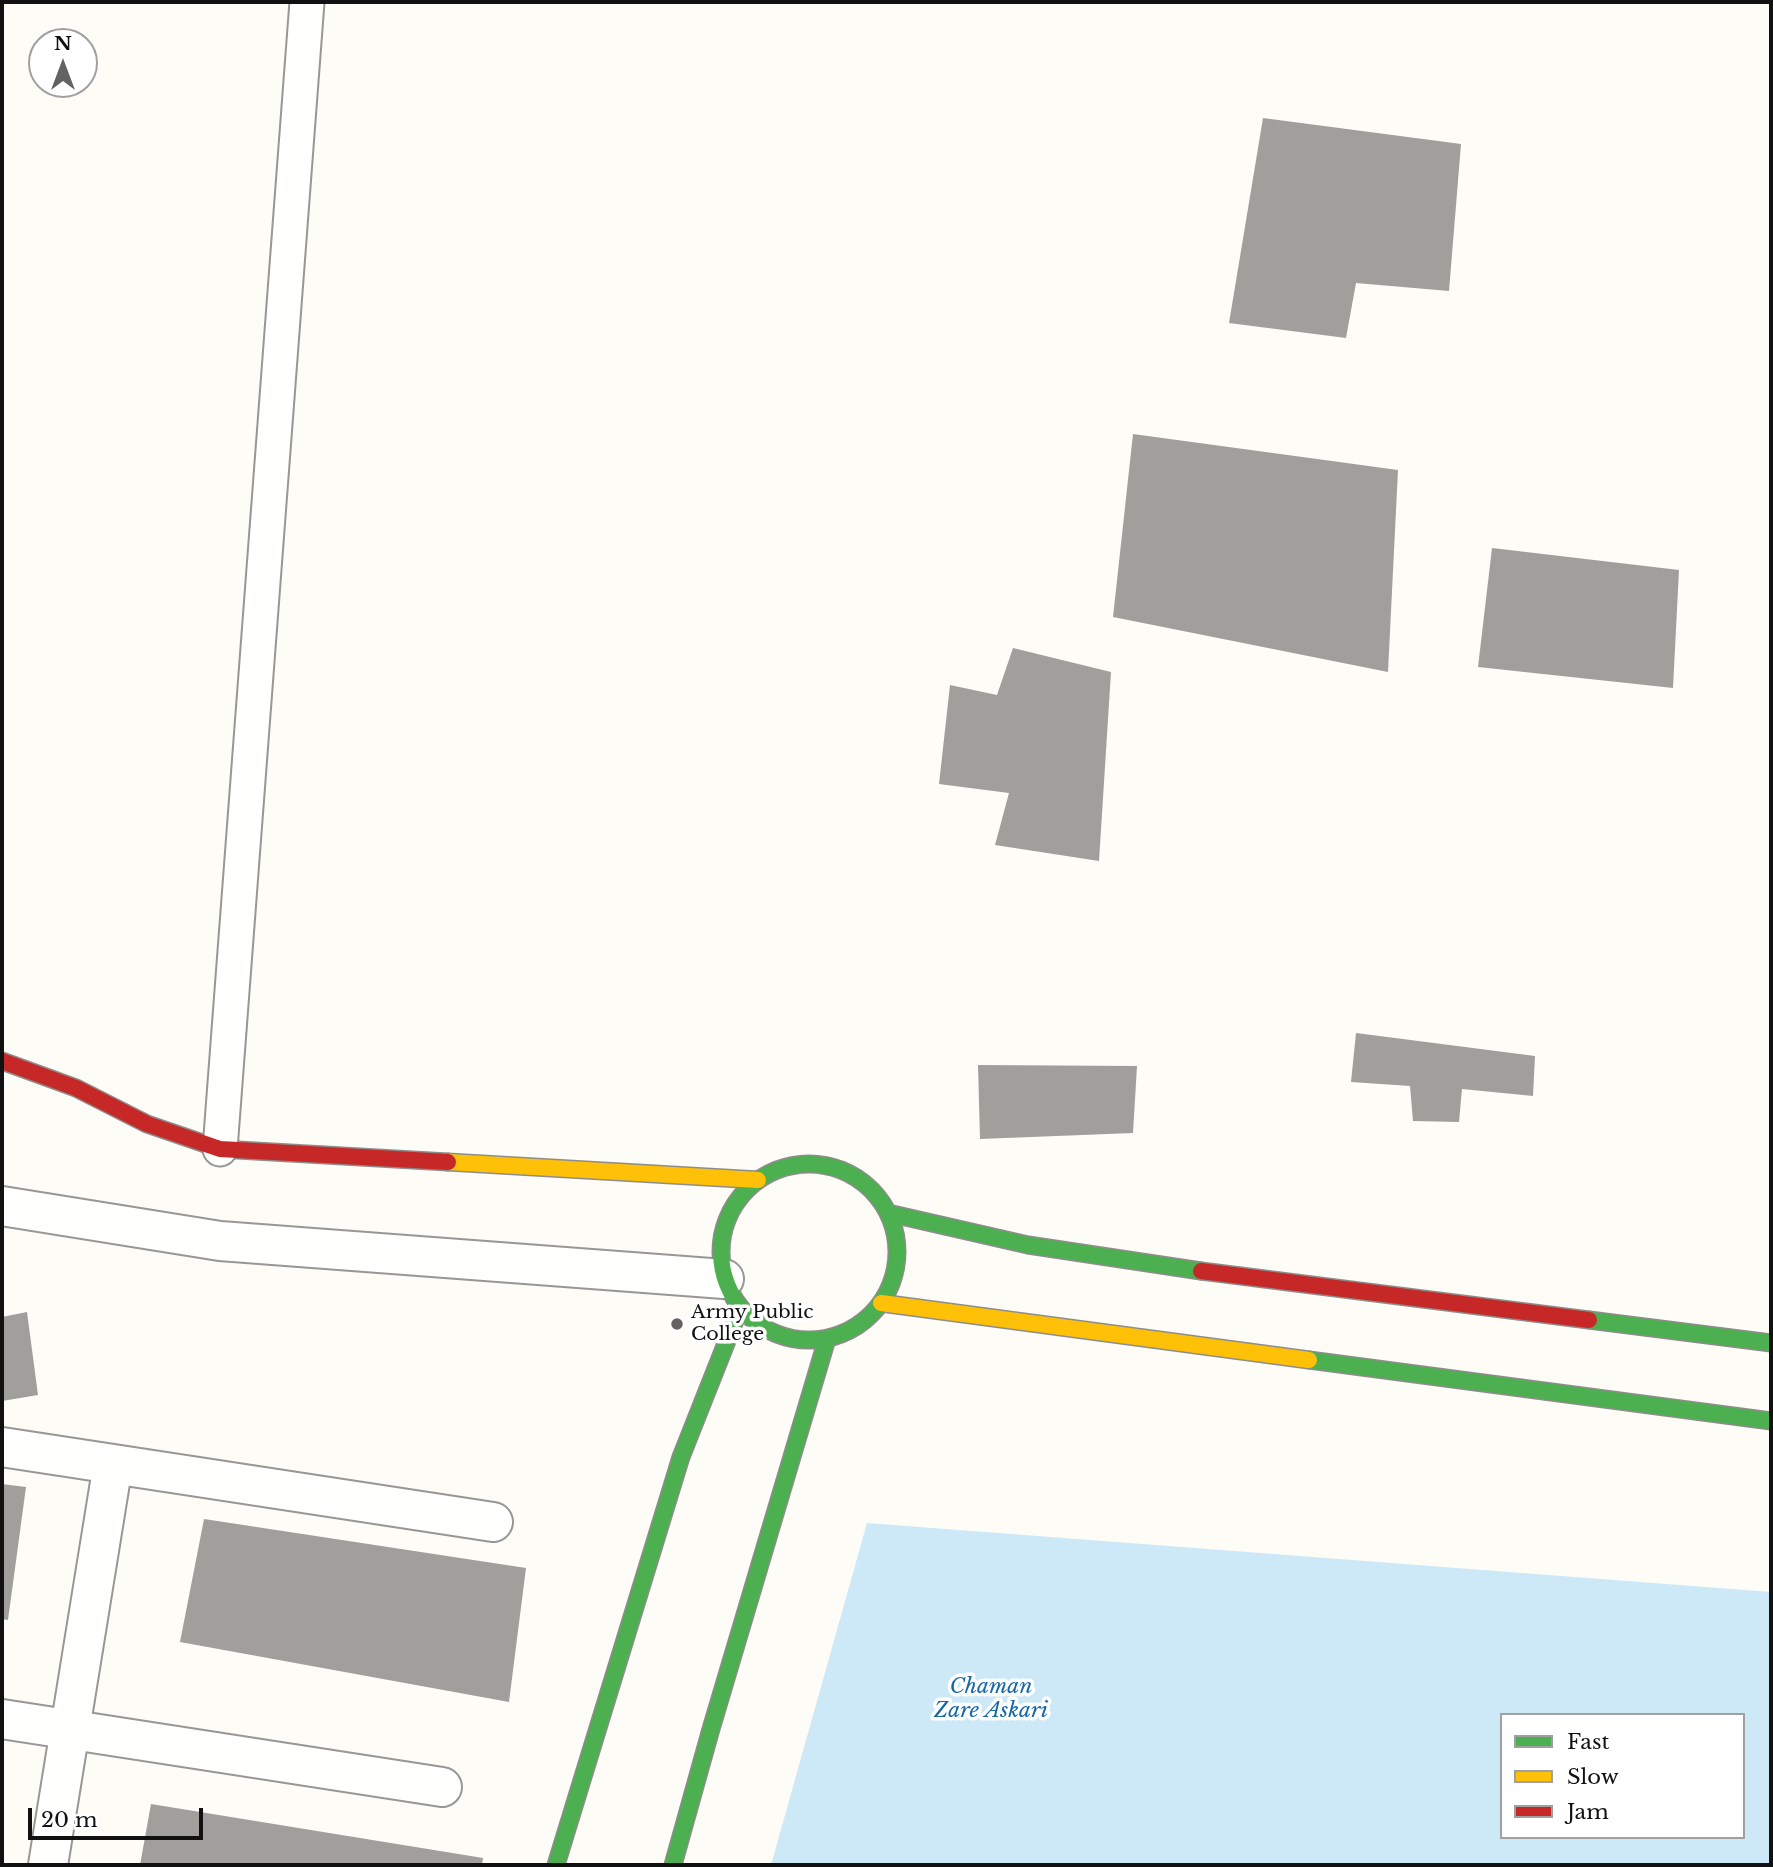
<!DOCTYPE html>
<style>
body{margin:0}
#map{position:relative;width:1773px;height:1867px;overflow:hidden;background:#fdfcf7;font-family:"Libre Baskerville",serif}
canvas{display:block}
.frame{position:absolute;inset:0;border:4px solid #111;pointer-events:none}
.legend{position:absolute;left:1500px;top:1713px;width:245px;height:126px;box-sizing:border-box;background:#fff;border:2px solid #a0a0a0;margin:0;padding:9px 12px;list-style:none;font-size:21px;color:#111}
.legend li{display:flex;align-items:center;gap:14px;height:35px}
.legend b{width:35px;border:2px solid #a0a0a0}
.north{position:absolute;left:28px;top:28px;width:70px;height:70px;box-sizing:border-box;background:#fff;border:2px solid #a0a0a0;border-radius:50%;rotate:0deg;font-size:19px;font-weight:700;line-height:28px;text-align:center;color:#111}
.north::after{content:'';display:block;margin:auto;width:24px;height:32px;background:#646362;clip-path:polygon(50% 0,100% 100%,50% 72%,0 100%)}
.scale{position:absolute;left:28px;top:1808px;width:175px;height:32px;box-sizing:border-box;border:4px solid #111;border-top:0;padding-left:9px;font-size:21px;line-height:24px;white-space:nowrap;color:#111;-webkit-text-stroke:5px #fff;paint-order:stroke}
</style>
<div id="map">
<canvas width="1773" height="1867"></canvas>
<div class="frame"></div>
<ul class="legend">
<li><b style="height:9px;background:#4caf50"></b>Fast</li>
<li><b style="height:9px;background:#ffc107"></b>Slow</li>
<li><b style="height:9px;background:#c62828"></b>Jam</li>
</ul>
<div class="north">N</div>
<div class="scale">20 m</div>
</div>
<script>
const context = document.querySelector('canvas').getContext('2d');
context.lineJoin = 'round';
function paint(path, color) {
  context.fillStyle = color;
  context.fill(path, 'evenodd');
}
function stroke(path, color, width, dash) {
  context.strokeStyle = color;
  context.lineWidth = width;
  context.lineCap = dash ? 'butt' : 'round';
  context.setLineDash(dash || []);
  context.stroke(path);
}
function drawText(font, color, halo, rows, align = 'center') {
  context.font = font + ' "Libre Baskerville",serif';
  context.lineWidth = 7;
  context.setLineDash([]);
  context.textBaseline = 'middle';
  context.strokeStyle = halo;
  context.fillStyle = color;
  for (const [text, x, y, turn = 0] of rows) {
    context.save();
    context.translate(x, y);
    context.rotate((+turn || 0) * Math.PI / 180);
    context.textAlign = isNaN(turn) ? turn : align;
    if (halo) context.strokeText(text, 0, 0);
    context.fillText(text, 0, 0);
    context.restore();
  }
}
paint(new Path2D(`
 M867,1523L1771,1592V1865H771ZM1502,1715H1743V1837H1502Z`), '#cde8f7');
paint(new Path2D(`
 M1263,118L1461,144L1449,291L1356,283L1346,338L1229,323Z
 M1133,434L1398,470L1388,672L1113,617Z
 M1492,548L1679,570L1673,688L1478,667Z
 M1013,648L1111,672L1099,861L995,845L1009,793L939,784L950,685L997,695Z
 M1356,1033L1535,1056L1533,1096L1462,1089L1459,1122L1413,1121L1410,1086L1351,1082Z
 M978,1065L1137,1066L1133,1133L980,1139Z
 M27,1312L38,1395L2,1401V1317Z
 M2,1484L26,1487L8,1620L2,1619Z
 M204,1519L526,1568L509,1702L180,1642Z
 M151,1804L483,1858L482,1865H140Z`), '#a19f9c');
const lane = new Path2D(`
 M220,1149L307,2`);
const street = new Path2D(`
 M2,1206L220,1241L724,1279
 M2,1447L493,1522
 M2,1719L442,1787
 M48,1865L113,1464`);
const fast = new Path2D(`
 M721 1252a88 88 0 1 1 176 0a88 88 0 1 1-176 0Z
 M888,1213L1028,1245L1201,1271
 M1589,1320L1771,1343
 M1309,1360L1771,1421
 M556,1865L681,1457L740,1308
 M673,1865L711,1729L827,1339`);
const slow = new Path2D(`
 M448,1162L758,1180
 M881,1303L1309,1360`);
const jam = new Path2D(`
 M2,1061L76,1088L147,1124L220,1149L448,1162
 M1201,1271L1589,1320`);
stroke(lane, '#979795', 37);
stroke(street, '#979795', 42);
stroke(fast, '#8e8d8b', 19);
stroke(slow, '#8e8d8b', 19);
stroke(jam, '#8e8d8b', 19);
stroke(lane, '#fffffe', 33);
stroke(street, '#fffffe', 38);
stroke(fast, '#4caf50', 16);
stroke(slow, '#ffc107', 16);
stroke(jam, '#c62828', 16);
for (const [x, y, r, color] of [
 [677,1324,7,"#646362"]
]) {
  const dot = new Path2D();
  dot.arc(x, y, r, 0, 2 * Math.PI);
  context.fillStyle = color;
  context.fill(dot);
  stroke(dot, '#fff', 2.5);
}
drawText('19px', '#111', '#fff', [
 ["Army Public",691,1313],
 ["College",691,1335]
], 'left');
drawText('italic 21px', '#1768a6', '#fff', [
 ["Chaman",991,1687],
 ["Zare Askari",991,1711]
]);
</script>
